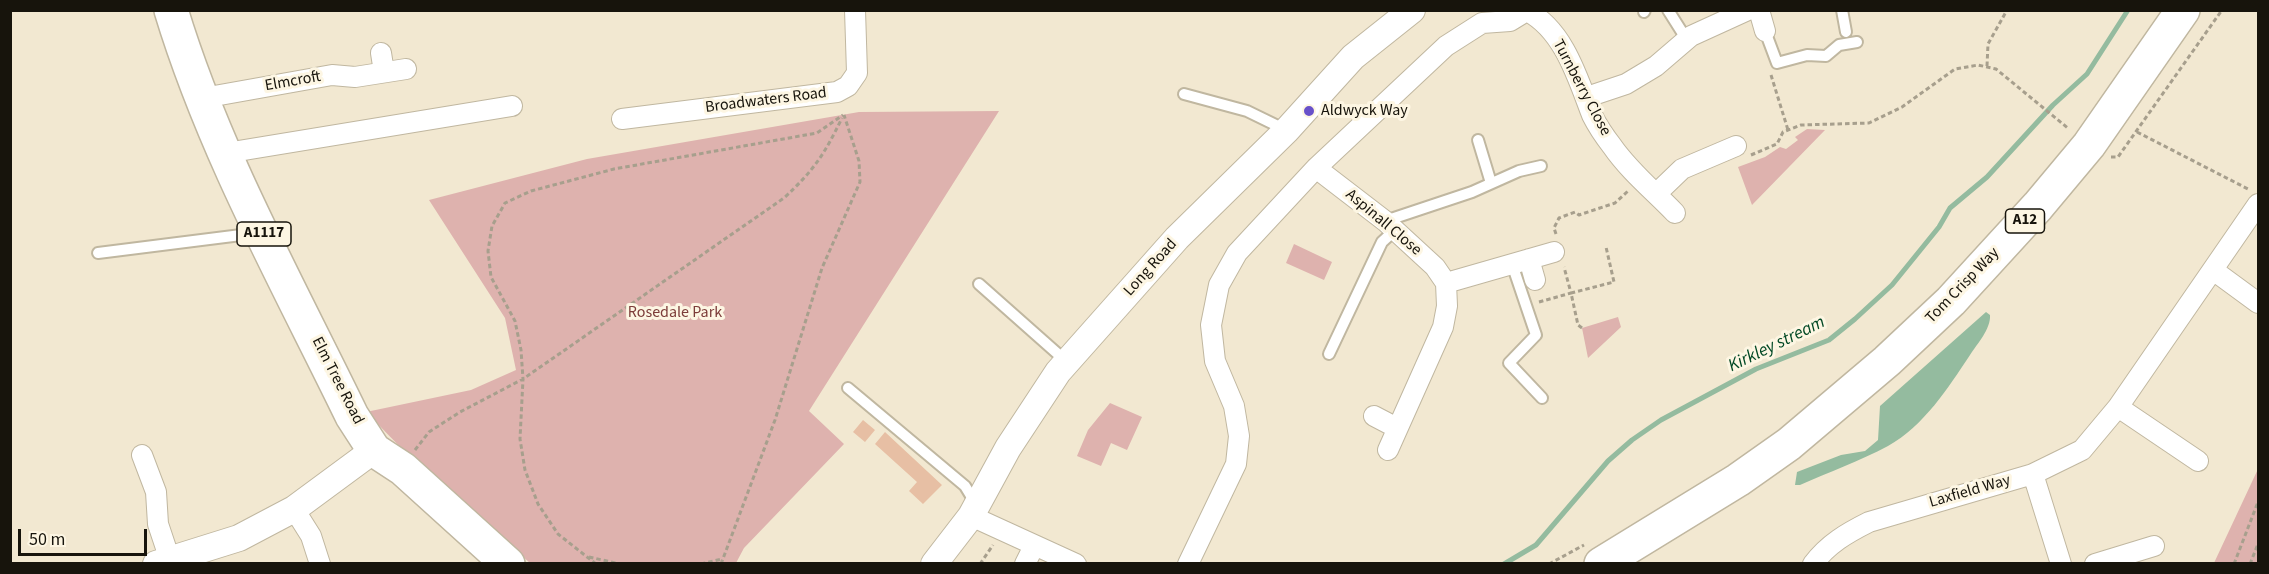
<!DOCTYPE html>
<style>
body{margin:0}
#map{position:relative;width:2269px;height:574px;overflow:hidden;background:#f2e8d1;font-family:"Source Sans 3",sans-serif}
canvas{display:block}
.frame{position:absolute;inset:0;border:12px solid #17140c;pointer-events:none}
.scale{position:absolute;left:18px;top:529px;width:129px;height:27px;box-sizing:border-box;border:3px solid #17140c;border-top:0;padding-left:8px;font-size:18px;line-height:21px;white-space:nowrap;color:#17140c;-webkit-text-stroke:4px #fdf6e3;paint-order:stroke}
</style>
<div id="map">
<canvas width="2269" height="574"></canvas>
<div class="frame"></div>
<div class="scale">50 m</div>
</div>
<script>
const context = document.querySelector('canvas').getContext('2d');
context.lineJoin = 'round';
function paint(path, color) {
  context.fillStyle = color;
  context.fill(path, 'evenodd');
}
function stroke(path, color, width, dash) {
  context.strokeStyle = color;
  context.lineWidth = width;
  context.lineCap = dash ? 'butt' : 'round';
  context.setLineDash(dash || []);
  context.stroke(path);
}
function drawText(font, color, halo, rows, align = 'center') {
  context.font = font + ' "Source Sans 3",sans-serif';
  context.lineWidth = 6;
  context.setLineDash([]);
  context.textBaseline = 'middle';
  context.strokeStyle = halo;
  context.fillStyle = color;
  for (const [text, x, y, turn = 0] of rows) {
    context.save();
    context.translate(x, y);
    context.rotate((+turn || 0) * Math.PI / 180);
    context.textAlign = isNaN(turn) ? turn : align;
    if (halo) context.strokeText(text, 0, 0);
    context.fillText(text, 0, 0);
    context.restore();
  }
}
paint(new Path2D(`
 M999,111L809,411L844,444L744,548L736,563H530L409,456L366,412L471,390L516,370L505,318L429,200L587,159L859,112Z
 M1807,129L1825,130L1752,205L1738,167L1765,157L1780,147L1786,149L1798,140L1795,137Z
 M1294,244L1332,262L1324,280L1286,263Z
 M1618,317L1621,327L1588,358L1582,328Z
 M1110,403L1142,417L1127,450L1111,443L1101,466L1077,456L1088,430Z
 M2258,469V563H2214Z`), '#deb2ae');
paint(new Path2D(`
 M1986,312L1990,315C1991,329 1977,344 1970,355C1948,388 1924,426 1888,446C1860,461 1829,472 1800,485H1795L1797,472L1841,455L1865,451L1878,440L1880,406Z`), '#94bb9f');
stroke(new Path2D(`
 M1504,564L1536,545L1608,461L1632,440L1661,420L1756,369L1829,340L1855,319L1892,285L1939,227L1950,208L1987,177L2053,105L2087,74L2128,10`), '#94bb9f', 5);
paint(new Path2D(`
 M863,420L875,430L865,442L853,432Z
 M885,432L942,485L923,504L909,491L917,482L875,444Z`), '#e7bfa4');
const service = new Path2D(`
 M1668,10L1687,40
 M1842,10L1846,32
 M1644,12L1645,10
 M1765,31L1777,63L1807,55L1826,56L1839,45L1857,42
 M1184,94L1247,111L1286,130
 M1478,140L1491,183
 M1385,221L1472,192L1519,171L1541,166
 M98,253L257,233
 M1512,264L1536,335L1509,363L1542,398
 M979,284L1067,362
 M1329,354L1382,242L1395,230
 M848,388L965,486L976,504`);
const minor = new Path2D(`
 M1759,10L1765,31
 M1527,11C1564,30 1578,79 1592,115C1597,125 1605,137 1612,146C1630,172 1654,191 1675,213
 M381,53L384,72
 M1587,97L1626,84L1656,66L1691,36L1748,10
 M203,98L332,75L355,77L406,69
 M622,119L837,92L848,86L857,73L855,10
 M226,153L512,106
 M1316,168L1385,221L1435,267L1446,283L1447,306L1443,327L1388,450
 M1656,194L1682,169L1736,146
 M1529,259L1535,280
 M2213,270L2258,303
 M1446,283L1554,252
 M2118,407L2198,461
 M1374,416L1397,428
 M142,455L156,492L158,524L170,560
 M2033,474L2061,564
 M294,509L311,536L320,564
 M971,516L1076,564
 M1025,564L1034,546
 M1188,564L1236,464L1239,436L1234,406L1215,361L1211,325L1219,285L1237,253L1316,168L1446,46L1482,23L1510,21L1528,10
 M1813,564C1828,544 1847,533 1869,522L2033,474L2082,450L2118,407L2258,204
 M2095,564L2154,546`);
const tertiary = new Path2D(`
 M156,564L239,538L294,509L374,450
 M934,564L971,516L1008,448L1058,372L1177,238L1286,131L1353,57L1412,10`);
const trunk = new Path2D(`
 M171,10C214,152 288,284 352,416L374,450L403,469L508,564
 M1601,564L1738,480L1789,444L1887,361L1951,301L2038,206L2089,145L2183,10`);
stroke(service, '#c0b7a0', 14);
stroke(minor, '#c0b7a0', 22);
stroke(tertiary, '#c0b7a0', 28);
stroke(trunk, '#c0b7a0', 36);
stroke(new Path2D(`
 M1987,66L1988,44L2007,10
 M1771,75L1788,130
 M2137,132L2250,190
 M1751,155L1777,144L1783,132L1801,125L1869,123L1902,107L1955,69L1978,65L1996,69L2069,129
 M2111,157H2118L2222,10
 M1556,234L1554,228L1559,218L1575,212L1579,215L1615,203L1628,191
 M1539,302L1571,293L1564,267
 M1582,328L1578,325L1571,293L1614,282L1606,247
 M415,450L429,432L460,412L523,379L784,198C814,170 824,155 842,118
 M589,557L620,564
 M596,564L558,534L538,504L525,470L520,439L523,379L521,350L515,321L491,277L488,251L492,226L505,203L531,191L614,169L817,133L843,115
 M701,564L722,559
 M721,564L775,420L822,268L860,182L859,161L844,115
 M980,564L993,545
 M1549,564L1584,545
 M2234,564L2258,502
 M2250,564L2258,544`), '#a79f8d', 3, [4.5, 3]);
stroke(service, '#fff', 10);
stroke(minor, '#fff', 20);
stroke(tertiary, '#fff', 26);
stroke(trunk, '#fff', 33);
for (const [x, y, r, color] of [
 [1309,111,6,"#6851ca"]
]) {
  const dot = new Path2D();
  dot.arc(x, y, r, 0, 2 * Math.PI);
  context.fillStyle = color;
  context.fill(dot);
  stroke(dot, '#fdf6e3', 2);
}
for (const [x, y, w] of [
 [2025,221,39],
 [264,234,54]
]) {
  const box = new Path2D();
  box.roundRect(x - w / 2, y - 12, w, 24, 4.5);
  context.fillStyle = '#fdf6e3';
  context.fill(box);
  stroke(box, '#17140c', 1.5);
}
drawText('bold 15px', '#17140c', null, [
 ["A12",2025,221],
 ["A1117",264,234]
]);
drawText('16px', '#17140c', '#fdf6e3', [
 ["Elmcroft",293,82,-10],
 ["Turnberry Close",1581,88,62],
 ["Broadwaters Road",766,101,-7],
 ["Aspinall Close",1383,223,40],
 ["Long Road",1151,268,-48],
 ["Tom Crisp Way",1963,286,-46],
 ["Elm Tree Road",337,381,63],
 ["Laxfield Way",1970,492,-16]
]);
drawText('16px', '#17140c', '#fdf6e3', [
 ["Aldwyck Way",1321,111]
], 'left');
drawText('16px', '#7c3c39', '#fdf6e3', [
 ["Rosedale Park",675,313]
]);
drawText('italic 18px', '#014824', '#fdf6e3', [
 ["Kirkley stream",1777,345,-26]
]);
</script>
